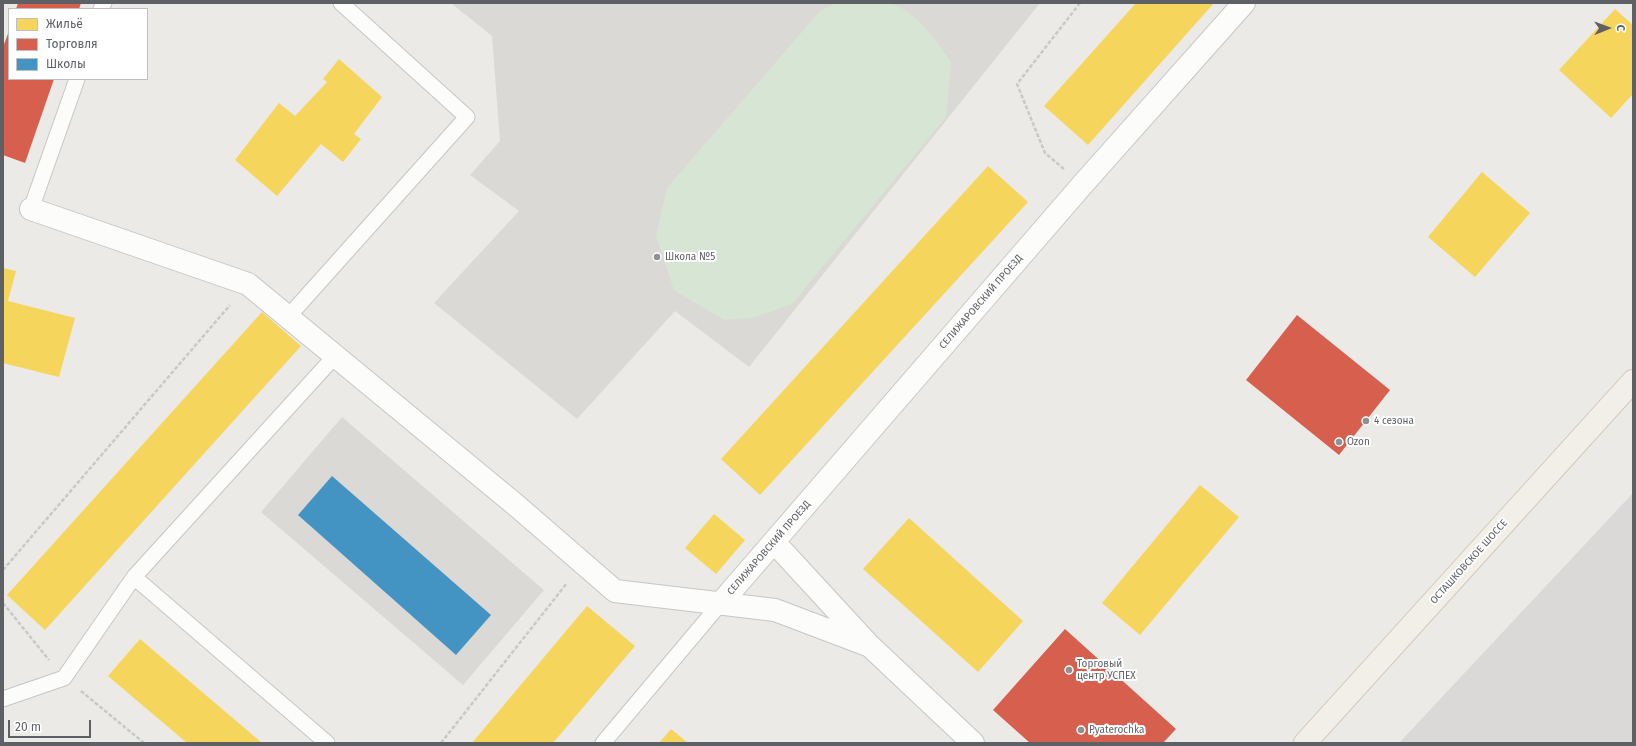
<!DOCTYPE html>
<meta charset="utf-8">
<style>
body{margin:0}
#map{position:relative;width:1636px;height:746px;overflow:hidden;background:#ebeae7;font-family:"Fira Sans",sans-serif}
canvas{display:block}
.frame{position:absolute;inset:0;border:4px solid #5d6064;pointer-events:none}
.legend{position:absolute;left:8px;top:8px;width:140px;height:72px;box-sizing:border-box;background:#fff;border:1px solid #bebfc1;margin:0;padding:5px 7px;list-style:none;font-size:12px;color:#5d6064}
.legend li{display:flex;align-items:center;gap:8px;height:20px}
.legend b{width:20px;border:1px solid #bebfc1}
.north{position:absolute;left:1588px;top:8px;width:40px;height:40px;-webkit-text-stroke:3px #fff;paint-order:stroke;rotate:89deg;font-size:11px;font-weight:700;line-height:16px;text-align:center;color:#5d6064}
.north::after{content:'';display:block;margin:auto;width:14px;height:18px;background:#5d6064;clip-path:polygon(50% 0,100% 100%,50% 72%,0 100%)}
.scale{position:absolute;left:8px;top:720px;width:83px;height:18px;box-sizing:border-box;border:2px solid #5d6064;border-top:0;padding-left:5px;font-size:12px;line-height:14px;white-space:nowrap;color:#5d6064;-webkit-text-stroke:3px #fff;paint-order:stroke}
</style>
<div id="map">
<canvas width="1636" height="746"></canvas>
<div class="frame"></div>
<ul class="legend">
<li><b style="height:11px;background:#f6d55c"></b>Жильё</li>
<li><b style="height:11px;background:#d6604d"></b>Торговля</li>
<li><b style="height:11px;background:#4393c3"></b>Школы</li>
</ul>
<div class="north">С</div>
<div class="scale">20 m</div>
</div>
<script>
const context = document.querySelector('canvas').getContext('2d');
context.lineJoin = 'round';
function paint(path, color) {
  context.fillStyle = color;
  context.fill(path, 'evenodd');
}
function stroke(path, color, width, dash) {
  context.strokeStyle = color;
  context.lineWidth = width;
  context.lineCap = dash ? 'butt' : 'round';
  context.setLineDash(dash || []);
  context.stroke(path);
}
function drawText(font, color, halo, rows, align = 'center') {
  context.font = font + ' "Fira Sans",sans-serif';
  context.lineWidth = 4;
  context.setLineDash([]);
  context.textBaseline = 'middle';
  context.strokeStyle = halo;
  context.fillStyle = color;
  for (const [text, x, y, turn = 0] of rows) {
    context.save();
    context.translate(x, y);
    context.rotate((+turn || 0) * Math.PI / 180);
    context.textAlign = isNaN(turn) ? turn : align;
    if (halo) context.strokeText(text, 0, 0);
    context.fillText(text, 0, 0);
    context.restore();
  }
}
paint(new Path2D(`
 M1633,493V743H1399Z`), '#dbd9d7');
paint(new Path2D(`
 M451,3H1040L749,367L675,311L577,419L434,303L519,211L470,175L500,141L492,36Z
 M342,417L544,590L463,685L261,512Z`), '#dbd9d6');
paint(new Path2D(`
 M838,3C852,3 875,0 887,3C917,10 935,39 951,62L946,117L792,304L755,317L724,320L674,290L656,236L667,188L820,11Z`), '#d7e6d4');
paint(new Path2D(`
 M1136,3H1214L1088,145L1044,106Z
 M1615,9L1633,25V94L1611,118L1559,70Z
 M339,59L382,97L354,134L361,139L343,162L321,144L277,196L235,160L279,103L295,116L327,82L323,79Z
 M988,166L1028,202L760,495L721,459Z
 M1482,172L1530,213L1475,277L1428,237Z
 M3,268L16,271L8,301L75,318L59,377L3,363Z
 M262,312L301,346L45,630L7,595Z
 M1200,485L1239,517L1140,635L1102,603Z
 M714,514L745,540L716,574L685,548Z
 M909,518L1023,621L978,672L863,569Z
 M587,606L635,646L553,743H472Z
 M140,639L262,743H187L108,676Z
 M671,729L688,743H659Z`), '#f6d55c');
paint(new Path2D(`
 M18,3H81L79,9H16Z
 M9,31V79H54L25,163L3,155V47Z
 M1297,315L1390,390L1339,455L1246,380Z
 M1065,629L1176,729L1163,743H1030L993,710Z`), '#d6604d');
paint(new Path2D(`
 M332,476L491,615L456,655L298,515Z`), '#4393c3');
const service = new Path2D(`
 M101,9L104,3
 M31,209L77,79
 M288,317L467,117L341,3
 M3,699L64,678L134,577
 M327,743L134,577L335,356
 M603,743L720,604`);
const minor = new Path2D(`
 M31,209L248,284L517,506L615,591L775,610L870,646L973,743
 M774,542L867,643
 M720,604L1083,184L1244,3`);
const primary = new Path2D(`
 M1305,743L1633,381`);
stroke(service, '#c6c6c6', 17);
stroke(minor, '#c6c6c6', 24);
stroke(primary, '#d0c8b8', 24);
stroke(new Path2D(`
 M1064,169L1045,153L1017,84L1080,3
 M3,570L230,305
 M3,603L49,660
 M81,691L144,743
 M441,743L567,583`), '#c7cac9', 2.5, [4, 2]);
stroke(service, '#fcfcfb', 15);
stroke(minor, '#fcfcfb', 22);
stroke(primary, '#f2efe9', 22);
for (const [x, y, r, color] of [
 [657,257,4,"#8f9092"],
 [1366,421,4,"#8f9092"],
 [1339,442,4,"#8f9092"],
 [1069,670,4,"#8f9092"],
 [1081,730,4,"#8f9092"]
]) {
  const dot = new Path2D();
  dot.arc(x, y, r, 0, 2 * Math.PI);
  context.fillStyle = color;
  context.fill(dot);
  stroke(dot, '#fff', 1.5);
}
drawText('10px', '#5d6064', '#fff', [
 ["Школа №5",665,257],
 ["4 сезона",1374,421],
 ["Ozon",1347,442],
 ["Торговый",1077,664],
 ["центр УСПЕХ",1077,676],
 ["Pyaterochka",1089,730]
], 'left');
drawText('10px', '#5d6064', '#fff', [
 ["СЕЛИЖАРОВСКИЙ ПРОЕЗД",981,302,-49],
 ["СЕЛИЖАРОВСКИЙ ПРОЕЗД",769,548,-49],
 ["ОСТАШКОВСКОЕ ШОССЕ",1469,562,-48]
]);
</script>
